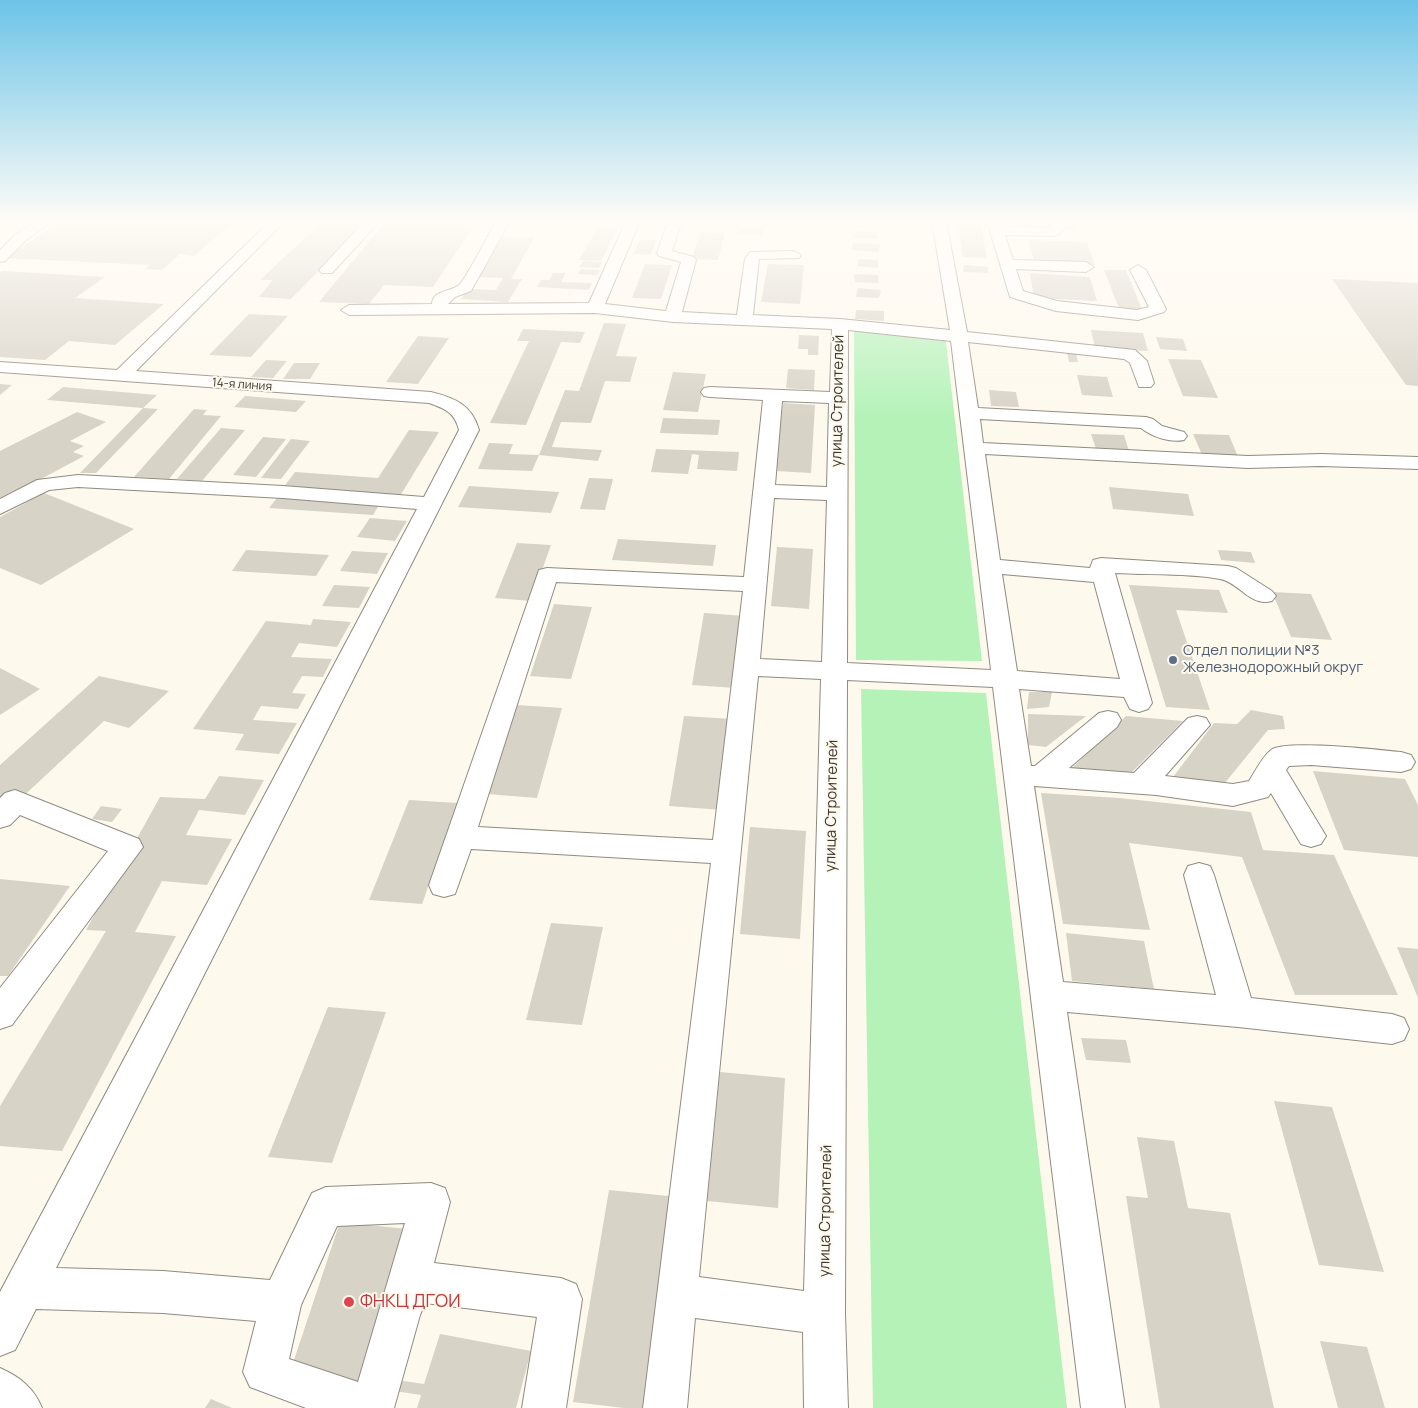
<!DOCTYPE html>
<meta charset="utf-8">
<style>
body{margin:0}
canvas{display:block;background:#fef9ed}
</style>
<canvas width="1418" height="1408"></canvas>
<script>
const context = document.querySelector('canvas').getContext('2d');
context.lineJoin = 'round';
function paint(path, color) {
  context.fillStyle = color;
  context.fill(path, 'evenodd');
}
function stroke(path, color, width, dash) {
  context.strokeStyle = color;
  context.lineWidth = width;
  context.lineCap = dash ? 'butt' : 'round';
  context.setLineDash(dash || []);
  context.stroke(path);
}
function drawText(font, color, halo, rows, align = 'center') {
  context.font = font + ' Manrope,sans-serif';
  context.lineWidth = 4;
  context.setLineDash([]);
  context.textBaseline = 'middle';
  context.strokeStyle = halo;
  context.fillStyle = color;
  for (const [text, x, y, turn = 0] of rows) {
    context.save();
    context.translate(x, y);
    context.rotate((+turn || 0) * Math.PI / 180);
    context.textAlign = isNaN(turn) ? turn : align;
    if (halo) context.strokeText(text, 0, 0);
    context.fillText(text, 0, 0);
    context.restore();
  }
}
paint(new Path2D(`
 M854,331L946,341L982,661L856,660Z
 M861,689L986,693L1067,1408H873Z`), '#b4f2b8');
paint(new Path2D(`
 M61,221H234L194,256L180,254L162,270L145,269L150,265L5,258Z
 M323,221H368L291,299L259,297L273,280H260Z
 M386,221H477L433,287L384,285L369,304L319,302Z
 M857,221H879V225L858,224Z
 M1019,221H1037L1040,228H1021Z
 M1063,221H1074L1077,231H1065Z
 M957,222L980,223L987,258L963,257Z
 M598,227L618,228L601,261L579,260Z
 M738,228L763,229L762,235L737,234Z
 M855,231L878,232L877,239L854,238Z
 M700,232L725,233L718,260L692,259Z
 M503,237L534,238L511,279H522L508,302L461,299L468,289L496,290L503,278L478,277Z
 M640,240H657L650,255L633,254Z
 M1029,240L1087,242L1095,265L1034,262Z
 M853,243L880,244L879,252L852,250Z
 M859,259L878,260V268L857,266Z
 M583,261L602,262L599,268L579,267Z
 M645,264L672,265L661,299L632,298Z
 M768,264L804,265L800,304L761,302Z
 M964,265L988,267V273L963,272Z
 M581,269L600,270L597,275L578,274Z
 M1104,270H1126L1143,312L1120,311Z
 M3,271L105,277L75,298L164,304L115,345L69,341L45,360L0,357V272Z
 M553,273H566L561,282L592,283L589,290L537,287L541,280H549Z
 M1030,273L1090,277L1097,301L1034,298Z
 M854,274L878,275L879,283L855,282Z
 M1332,279L1418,283V386L1406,385Z
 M858,288L881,290L879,298L856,297Z
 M856,310L884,311V321L855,319Z
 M249,314L288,316L251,357L209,355Z
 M604,323L626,324L616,356L637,357L630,382L605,381L591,423L561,422L552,447L602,450L598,461L539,455L565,390L579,391Z
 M523,329L585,332L580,343L561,342L526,425L490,423L529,341H517Z
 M1091,330L1143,333L1148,351L1095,348Z
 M799,335L819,336L818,355H808V349H798Z
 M418,336L449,338L418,384L386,382Z
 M1156,337L1183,339L1187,351L1160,349Z
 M1067,353H1076L1078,362H1069Z
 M1168,359L1201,360L1218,398L1183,396Z
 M266,360L287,361L273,378L251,377Z
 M294,363H320L310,379H283Z
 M788,369L815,370L814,390L786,388Z
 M673,372L706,374L698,412L663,410Z
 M1077,375L1107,377L1113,397L1082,395Z
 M0,384L12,385L0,395Z
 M63,387L157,395L143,408L47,400Z
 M989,390L1016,392L1019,407L991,406Z
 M245,396L306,401L296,412L234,407Z
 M783,403L815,405L811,473L775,471Z
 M143,408L158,409L96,473H80Z
 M194,409L207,410L203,415L221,416L169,479L134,477Z
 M77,412L106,422L70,441L84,446L73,452L84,456L0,501V451Z
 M663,418L720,420L718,435L660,433Z
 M221,428L245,430L202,481L177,479Z
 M409,430L439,432L400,496L283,488L295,472L378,478Z
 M1091,434L1124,435L1130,454L1097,452Z
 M1193,434L1229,435L1239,459L1203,457Z
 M263,437L286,439L256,477L233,475Z
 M291,439L310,441L281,479L261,478Z
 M489,443L513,444L509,454L539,455L532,471L478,469Z
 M656,449L739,452L737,471L697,469L699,455L692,454L688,474L651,472Z
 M589,478L613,479L605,510L580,509Z
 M469,486L559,492L551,513L458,507Z
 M1109,487L1188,494L1194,516L1113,509Z
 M44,493L134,529L41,585L0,568V517Z
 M277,498L379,505L373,515L269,508Z
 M370,518L407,521L395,541L357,537Z
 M618,539L716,545L713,566L612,560Z
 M517,543L551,545L531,601L495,598Z
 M777,547L813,549L809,609L771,606Z
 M246,550L329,555L316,576L232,571Z
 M1218,550L1251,552L1255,563L1221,560Z
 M352,551L388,553L377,574L340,571Z
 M334,585L370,587L359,608L322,606Z
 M1129,585L1219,590L1228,613L1176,610L1210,710L1166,707Z
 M1272,592L1311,594L1332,640L1291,637Z
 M554,604L592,607L571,679L530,676Z
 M704,613L745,616L735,688L692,685Z
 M313,619L351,622L337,647L299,643L291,657L332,659L323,677L302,676L292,693L306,694L298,709L261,706L253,720L297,723L279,754L235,750L244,734L193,729L266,621L311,625Z
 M0,668L40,689L0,715Z
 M99,676L169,691L129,728L104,721L0,818V765Z
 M1029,692H1052L1049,707L1027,709Z
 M517,705L562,708L537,798L487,794Z
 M1251,710L1283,716L1285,729L1268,730L1220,789L1170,781L1214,723L1237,724Z
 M1028,714L1086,716L1046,747L1028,745Z
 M684,716L733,719L722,810L669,806Z
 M1126,716L1183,721L1129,775L1071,769Z
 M1313,771L1405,779L1418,805V857L1344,850Z
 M219,776L264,780L245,815L199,810L186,835L232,839L207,885L162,881L135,932L176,936L62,1151L0,1146V1106L106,931L86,930L160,797L205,799Z
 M1041,793L1119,798L1251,812L1263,850L1334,855L1398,995H1295L1242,857L1129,843L1150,930L1063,924Z
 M409,800L458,803L422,904L369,900Z
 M101,806L122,809L112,822L92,819Z
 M750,827L806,831L800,939L740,934Z
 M0,879L70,886L8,976H0Z
 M551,923L603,927L582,1025L526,1020Z
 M1066,933L1144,941L1154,989L1072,981Z
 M1397,947L1418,949V998Z
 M328,1007L386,1012L332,1163L268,1157Z
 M1081,1038L1126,1040L1131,1063L1086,1060Z
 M720,1072L785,1078L778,1208L707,1201Z
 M1274,1101L1332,1107L1384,1272L1319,1265Z
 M1137,1137L1174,1141L1188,1208L1230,1213L1274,1408H1160L1126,1196L1148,1198Z
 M609,1190L678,1197L652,1408H624L573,1402Z
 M340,1222L407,1229L364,1375L424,1384L440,1334L531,1351L516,1408H417L421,1395L289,1375Z
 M1320,1341L1367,1347L1385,1408H1338Z
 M211,1399L232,1408H205Z`), '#d8d3c7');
const minor = new Path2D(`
 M36,221H52L25,241L5,261L0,262V250L15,235Z
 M270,221H285L136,371L431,392C455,398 472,405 479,430L56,1268L163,1271L270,1280L312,1193L326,1187L431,1183L445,1188L450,1202L434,1263L561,1278L576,1284L582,1299L566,1408H522L537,1317L425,1303L420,1315L394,1408H306L250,1387L243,1372L256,1321L163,1313L36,1309L15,1350L0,1356V1292L417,509L283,498L78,487L49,490L0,514V499L37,480L78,475L283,486L424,497L459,430C455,413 446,409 429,403L0,372V362L117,370ZM405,1223L358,1382L289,1359L301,1305L337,1226Z
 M365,221H380L332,273H322L319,270L322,267Z
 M496,221H510L471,291L455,297L448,304L589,303L626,221H640L605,304L666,311L681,262L659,256L657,253L666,227L673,223L680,227L672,251L694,257L696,260L682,312L737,315L745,259L750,252L794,251L801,255L799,258L759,259L753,315L840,319L950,330L932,221H946L967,332L1135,350L1147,361L1154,383L1151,387H1139L1130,363L1124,359L968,342L978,408L1146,417L1153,419L1162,426L1184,432L1187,436L1184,440C1171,443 1152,437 1141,428L980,419L983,443L1248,456L1321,454L1418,457V469L1321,466L1248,468L985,454L1000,560L1090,568L1093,560L1101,558L1228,566L1236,568L1272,591L1276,596L1272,601C1250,607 1240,583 1220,579C1187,573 1148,575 1115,573L1152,703L1148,709L1139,712L1130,709L1124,697L1019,689L1031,766H1035L1099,713L1108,711L1117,713L1121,720L1117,727L1069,768L1134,773L1188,718L1197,716L1206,718L1210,725L1165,776L1233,784L1249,781C1255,772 1262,757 1271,750C1284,739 1380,750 1401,752L1411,755L1415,762L1411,769L1401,772L1311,765L1289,766L1286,770L1326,836L1321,844L1311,847L1301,844L1271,793L1268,797L1233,806L1156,795L1034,786L1063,982L1216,995L1184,875L1188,866L1199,863L1210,866L1214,875L1251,998L1392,1014L1404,1018L1409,1029L1404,1040L1392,1044L1238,1027L1067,1012L1125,1408H1081L993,687L847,680L845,1314L848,1408H804L803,1332L695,1318L687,1408H643L711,863L471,849L455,894L444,897L433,894L429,885L539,570L547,568L744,577L763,400L710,397L704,396L701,392L704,388L710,387L830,392L832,329L673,322L595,313L349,315L341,310L349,305L432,304C433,290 450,292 459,285C465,280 490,232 496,221ZM848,330L951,341L991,670L847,663ZM782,401L829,403L827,487L775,485ZM774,498L827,500L822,662L760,659ZM1002,574L1094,582L1120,679L1017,671ZM556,582L743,591L713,840L478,827ZM758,676L821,679L804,1291L699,1277Z
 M987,221H1001L1002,226L1006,227L1050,228L1049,221H1063L1065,228L1058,235L1053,236L1005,235L1013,260L1086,262L1094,267L1086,272L1016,269L1023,291L1057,301L1137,310L1149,307L1130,270L1138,265L1146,270L1166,309L1164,312L1138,320L1056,311L1010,297Z
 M15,790L139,839L143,847L12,1025L0,1029V988L108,851L20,815L10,825L0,828V798L5,793Z
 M0,1368C20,1377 34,1388 42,1408H0Z`);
stroke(minor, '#908b80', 2);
paint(minor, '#fff');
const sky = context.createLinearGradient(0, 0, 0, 418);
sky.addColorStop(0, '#6cc4e8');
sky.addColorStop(0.53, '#fffcf7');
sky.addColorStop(1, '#fffcf700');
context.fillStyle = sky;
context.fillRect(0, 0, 1418, 418);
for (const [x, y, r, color] of [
 [1173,660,5,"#5c6f8a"],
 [349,1302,6,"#e0444e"]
]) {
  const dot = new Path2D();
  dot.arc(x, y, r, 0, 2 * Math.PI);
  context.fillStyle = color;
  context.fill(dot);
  stroke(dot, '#fef9ed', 2);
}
drawText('12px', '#393732', '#fef9ed', [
 ["14-я линия",242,385,4]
]);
drawText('15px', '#393732', '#fef9ed', [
 ["улица Строителей",838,401,-89],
 ["улица Строителей",832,806,-89],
 ["улица Строителей",826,1211,-89]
]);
drawText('15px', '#4e5e75', '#fef9ed', [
 ["Отдел полиции №3",1183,651],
 ["Железнодорожный округ",1183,668]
], 'left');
drawText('18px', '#be3a42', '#fef9ed', [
 ["ФНКЦ ДГОИ",360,1302]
], 'left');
</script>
